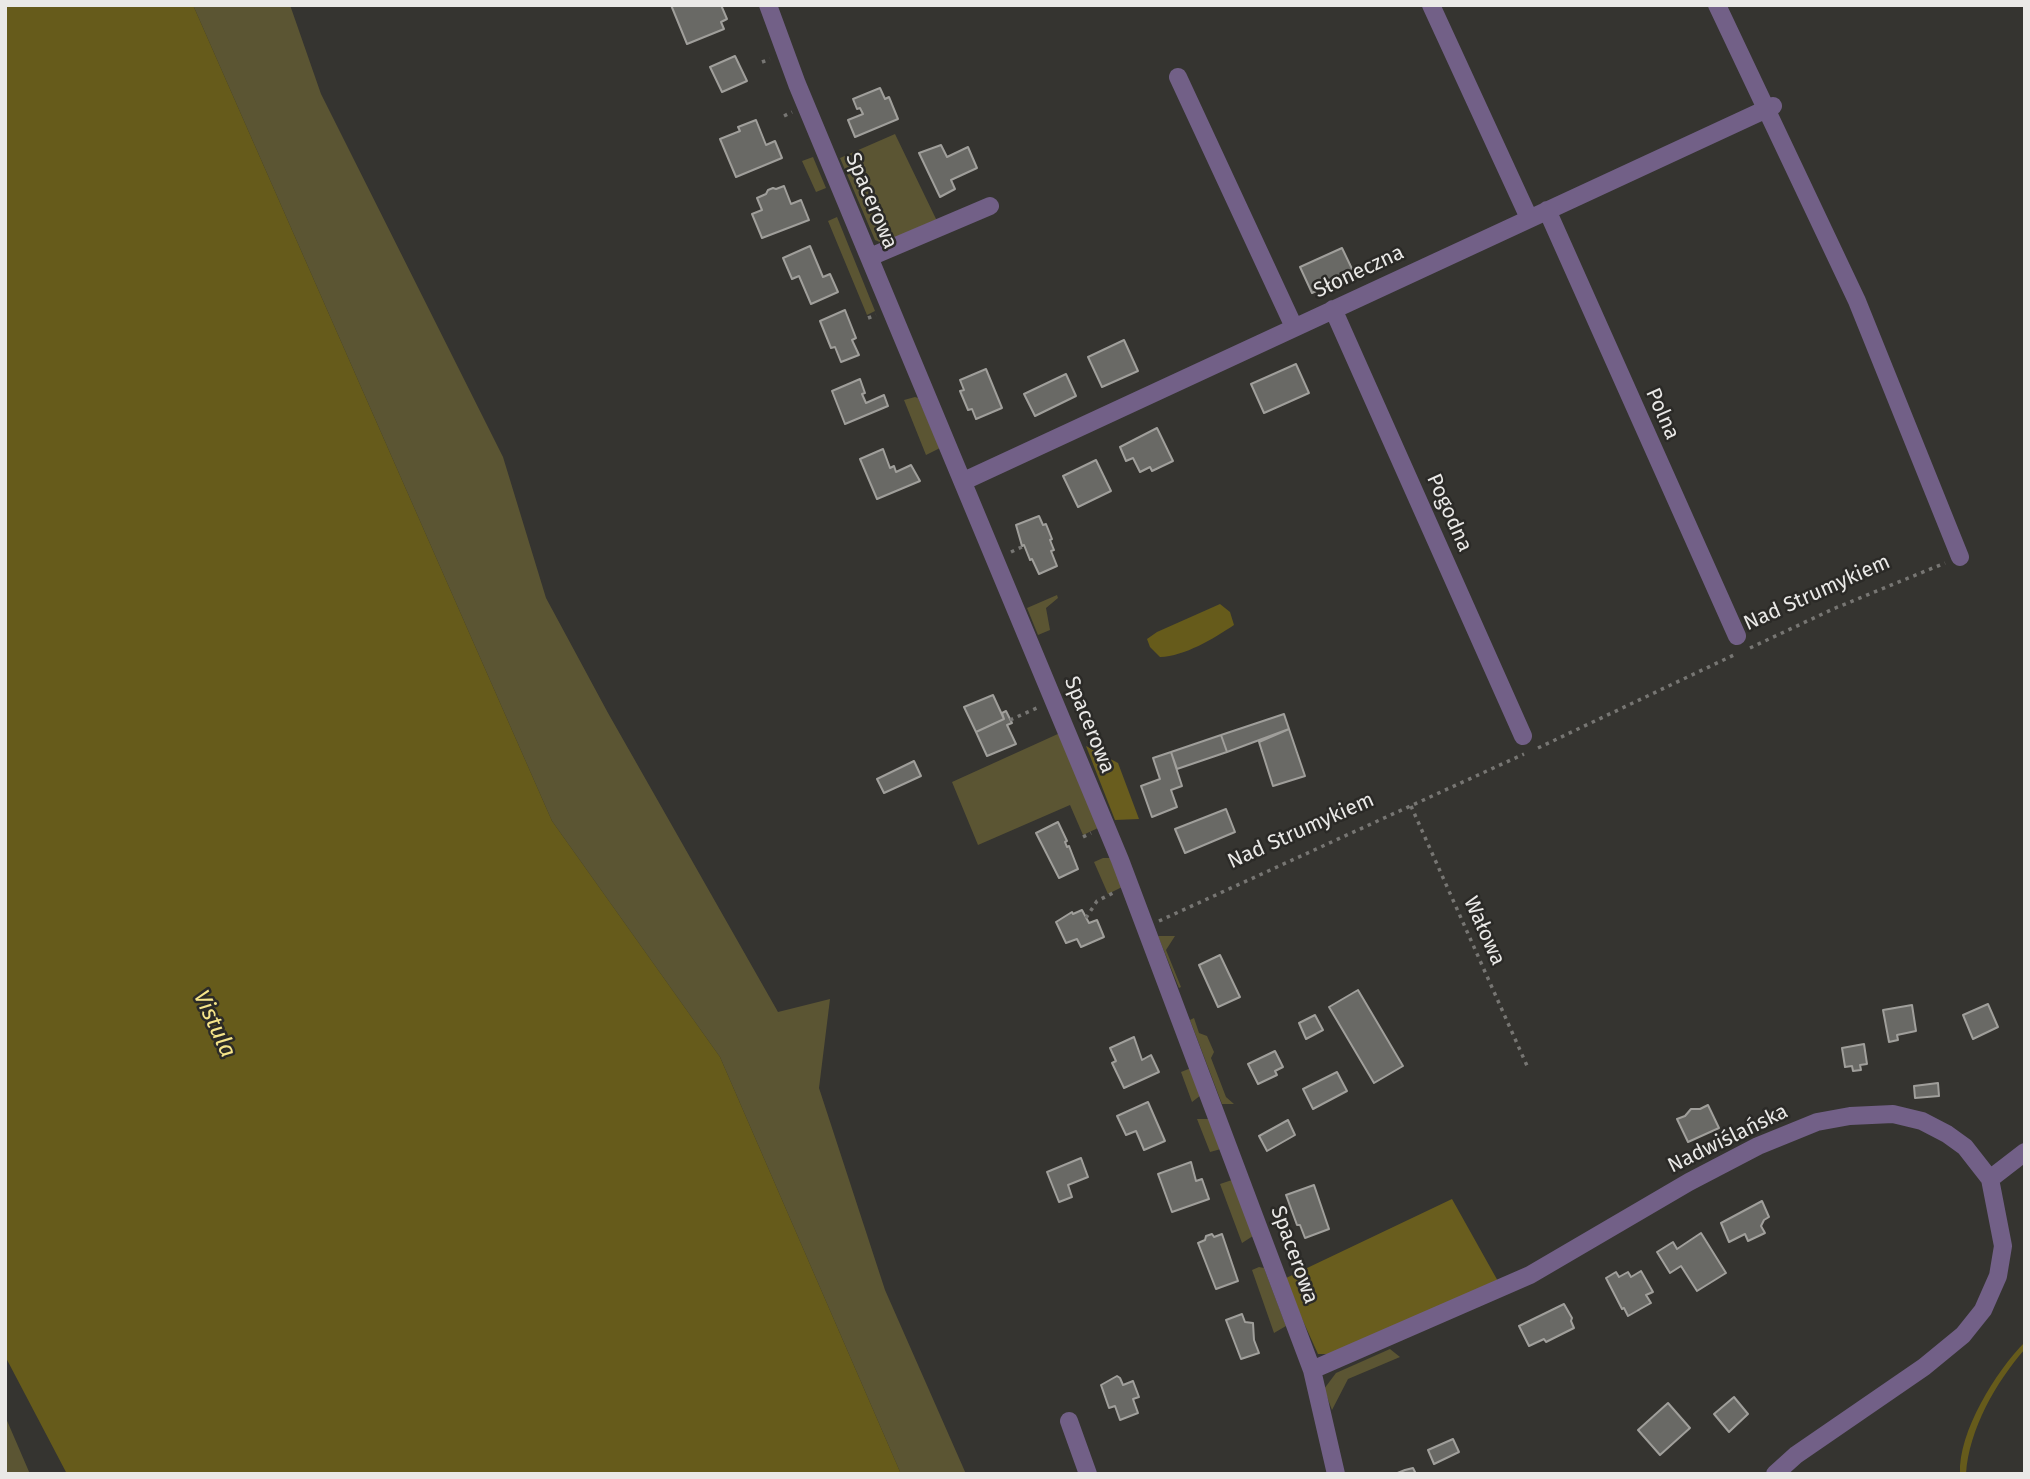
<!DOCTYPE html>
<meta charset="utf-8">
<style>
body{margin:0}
#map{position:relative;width:2030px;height:1479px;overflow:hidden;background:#353430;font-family:"Fira Sans",sans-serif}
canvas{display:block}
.frame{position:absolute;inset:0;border:7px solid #eae9e7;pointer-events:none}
</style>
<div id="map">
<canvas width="2030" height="1479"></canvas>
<div class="frame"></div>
</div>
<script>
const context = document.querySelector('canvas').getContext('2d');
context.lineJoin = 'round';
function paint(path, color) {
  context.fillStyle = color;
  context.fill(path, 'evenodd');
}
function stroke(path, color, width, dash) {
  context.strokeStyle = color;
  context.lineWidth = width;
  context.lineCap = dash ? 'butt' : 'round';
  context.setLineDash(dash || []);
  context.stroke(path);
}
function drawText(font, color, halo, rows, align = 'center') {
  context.font = font + ' "Fira Sans",sans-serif';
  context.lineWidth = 5;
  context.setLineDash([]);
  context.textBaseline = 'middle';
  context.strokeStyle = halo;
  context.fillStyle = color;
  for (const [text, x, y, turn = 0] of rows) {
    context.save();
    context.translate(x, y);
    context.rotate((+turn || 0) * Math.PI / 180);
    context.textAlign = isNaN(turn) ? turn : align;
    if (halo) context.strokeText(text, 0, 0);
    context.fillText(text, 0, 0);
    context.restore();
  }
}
paint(new Path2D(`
 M193,5H290L321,94L503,457L546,598L608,713L778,1012L830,999L819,1088L885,1290L966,1474H901L720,1057L552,821Z
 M895,134L937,221L882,243L875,240L840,158Z
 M813,157L826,188L816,192L802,161Z
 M837,217L875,311L867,315L828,221Z
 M915,397L918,398L940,448L926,455L904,400Z
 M1057,595L1058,598L1046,608L1050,630L1038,635L1027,608Z
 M1060,733L1098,828L1083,835L1070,805L978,845L952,782Z
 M1103,858H1110L1122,887L1108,894L1094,862Z
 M1158,936H1175L1166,950L1181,987L1179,988Z
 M1194,1018L1199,1033L1207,1036L1214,1052L1211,1058L1226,1097L1234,1104H1222L1190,1020Z
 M1191,1068L1201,1095L1192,1102L1181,1072Z
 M1197,1119H1210L1221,1149L1210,1152Z
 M1232,1180L1253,1236L1242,1243L1220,1184Z
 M1259,1267L1264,1268L1286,1326L1274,1333L1252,1270Z
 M1390,1349L1400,1357L1348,1379L1332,1410L1324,1389L1336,1373Z
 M5,1416L30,1474H5Z`), '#5b5533');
paint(new Path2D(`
 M1086,746L1118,763L1139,819L1115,820Z
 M1452,1199L1499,1283L1340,1354H1318L1284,1279Z`), '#695d1e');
paint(new Path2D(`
 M5,5H193L552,821L720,1057L901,1474H67L5,1356Z
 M1220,604L1230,612L1234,625C1213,639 1185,656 1160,657L1150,647L1147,639L1157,632Z
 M2025,1342V1349C1996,1382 1969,1429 1966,1474H1960C1958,1432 1996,1371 2025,1342Z`), '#665b1b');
const building = new Path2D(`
 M671,5H721L727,19L721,22L724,29L687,44Z
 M735,56L747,81L722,92L710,67Z
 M880,88L885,99L889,97L898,119L855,137L848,120L863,114L860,108L857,109L853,99Z
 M756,120L766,145L775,141L782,158L736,177L720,139L740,131L738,127Z
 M941,145L947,157L968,147L977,168L951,180L955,189L940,197L919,153Z
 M784,186L791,204L801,200L809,220L762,238L752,214L762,210L757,198L766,194L768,190L773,188L776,189Z
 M810,246L823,277L830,274L838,292L811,304L799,276L792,279L783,258Z
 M1342,248L1354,273L1312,293L1300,267Z
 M845,310L856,338L852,340L859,355L841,362L835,347L831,348L820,321Z
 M1124,340L1138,371L1102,387L1088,357Z
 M1296,364L1309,393L1264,413L1251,384Z
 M986,369L1002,408L976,419L972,409L968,410L960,391L964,390L960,380Z
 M1066,374L1076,396L1035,416L1024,394Z
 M860,379L865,393L862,394L866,403L884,395L888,406L845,424L832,391Z
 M1157,428L1173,461L1152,471L1150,467L1140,472L1133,458L1126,461L1120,447Z
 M883,449L890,468L894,466L896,472L911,465L920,481L877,499L860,459Z
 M1096,460L1111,491L1078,507L1063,476Z
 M1039,516L1043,525L1046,524L1052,539L1050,540L1054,550L1051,551L1057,566L1039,574L1032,559L1030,560L1024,545L1022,546L1016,525Z
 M993,695L1004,719L976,732L964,707Z
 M1006,711L1012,723L1007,725L1016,744L987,756L976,732L1004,719L1002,713Z
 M1284,714L1289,729L1227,752L1221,735Z
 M1289,729L1305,776L1273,786L1259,742Z
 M1221,735L1227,752L1177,769L1171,752Z
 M1171,752L1182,786L1171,790L1177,807L1152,817L1141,786L1160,779L1153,758Z
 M914,761L921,776L884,793L877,779Z
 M1226,809L1235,832L1185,853L1175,829Z
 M1058,822L1067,841L1065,842L1067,847L1069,846L1078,869L1059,878L1036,833Z
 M1082,910L1089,923L1097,920L1104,937L1081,947L1077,939L1066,943L1056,922L1072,912L1073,914Z
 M1220,955L1240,997L1218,1007L1199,965Z
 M1358,990L1403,1066L1374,1083L1329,1007Z
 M1988,1004L1998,1027L1973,1039L1963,1015Z
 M1912,1005L1916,1031L1897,1035L1898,1040L1889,1042L1883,1010Z
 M1315,1015L1323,1030L1306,1039L1299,1023Z
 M1134,1037L1142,1060L1151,1055L1159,1072L1124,1088L1112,1063L1116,1061L1110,1048Z
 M1864,1044L1867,1064L1860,1065L1861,1070L1853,1071L1852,1066L1845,1067L1842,1048Z
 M1275,1051L1283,1067L1275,1071L1277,1075L1258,1084L1248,1064Z
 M1337,1072L1347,1091L1313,1109L1303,1089Z
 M1938,1083L1939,1096L1915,1098L1914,1086Z
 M1148,1102L1165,1141L1144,1150L1136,1131L1126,1135L1117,1116Z
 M1708,1105L1719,1128L1688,1142L1677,1119L1685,1116L1691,1109H1700Z
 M1288,1120L1295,1135L1267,1151L1259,1136Z
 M1081,1158L1088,1177L1068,1185L1072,1197L1059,1202L1047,1172Z
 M1191,1162L1196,1181L1202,1179L1209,1199L1172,1212L1158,1174Z
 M1314,1185L1329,1229L1305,1238L1300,1225H1297L1286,1195Z
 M1762,1201L1769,1217L1764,1220L1761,1226L1765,1233L1748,1241L1745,1234L1729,1242L1721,1223Z
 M1701,1233L1726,1273L1697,1291L1681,1266L1670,1273L1657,1252L1673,1242L1677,1249Z
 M1212,1234L1214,1237L1222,1234L1238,1281L1216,1289L1198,1243L1205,1240L1206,1236Z
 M1641,1271L1653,1292L1646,1295L1651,1303L1628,1316L1624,1308L1622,1309L1606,1278L1616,1272L1619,1277L1628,1272L1631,1277Z
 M1564,1304L1572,1318L1571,1321L1574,1328L1546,1342L1544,1339L1529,1346L1519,1326Z
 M1242,1314L1245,1322L1253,1323L1254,1340L1259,1353L1241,1359L1226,1320Z
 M1117,1376L1120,1378L1123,1385L1133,1381L1139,1397L1133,1399L1138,1413L1120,1420L1115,1406L1109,1408L1101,1385Z
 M1734,1397L1748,1414L1729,1432L1714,1414Z
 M1668,1403L1690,1428L1660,1455L1638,1430Z
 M1453,1439L1459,1452L1434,1464L1428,1450Z
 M1413,1468L1416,1474H1395L1405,1470Z`);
paint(building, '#696965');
stroke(building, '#a09f9b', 2);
stroke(new Path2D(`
 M721,6L722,5
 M762,62L770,59
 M784,116L792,112
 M868,318L876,315
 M1011,552L1024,546
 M1750,648L1833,609L1945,563
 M1010,720L1039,707
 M1538,748L1736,654
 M1411,806L1528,1068
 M1083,837L1091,833
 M1086,918L1097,901L1115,892
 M1159,921L1524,754`), '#777673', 3.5, [3.5, 5]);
stroke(new Path2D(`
 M768,5L797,84L1120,860L1312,1370L1336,1474
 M1431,5L1529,218
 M1717,5L1857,301L1960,557
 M1178,77L1294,327
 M1547,210L1737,636
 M870,257L990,206
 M1333,309L1523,736
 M964,481L1773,106
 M1990,1179L2025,1152
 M1312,1370L1530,1275L1689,1182L1758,1146L1817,1122L1850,1116L1893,1114L1922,1121L1947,1134L1965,1147L1990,1179L2003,1246L1998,1276L1983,1310L1963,1335L1924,1367L1796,1455L1775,1474
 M1069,1421L1088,1474`), '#726087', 18);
drawText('21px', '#eae9e7', '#2b2a27', [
 ["Spacerowa",871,201,67],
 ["Słoneczna",1359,272,-25],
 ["Polna",1662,414,66],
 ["Pogodna",1449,513,66],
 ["Nad Strumykiem",1817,593,-24],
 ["Spacerowa",1089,725,68],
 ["Nad Strumykiem",1301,831,-24],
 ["Wałowa",1484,931,66],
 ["Nadwiślańska",1728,1139,-26],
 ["Spacerowa",1294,1255,70]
]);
drawText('italic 23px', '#f6e58a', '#2b2a27', [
 ["Vistula",214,1024,65]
]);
</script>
